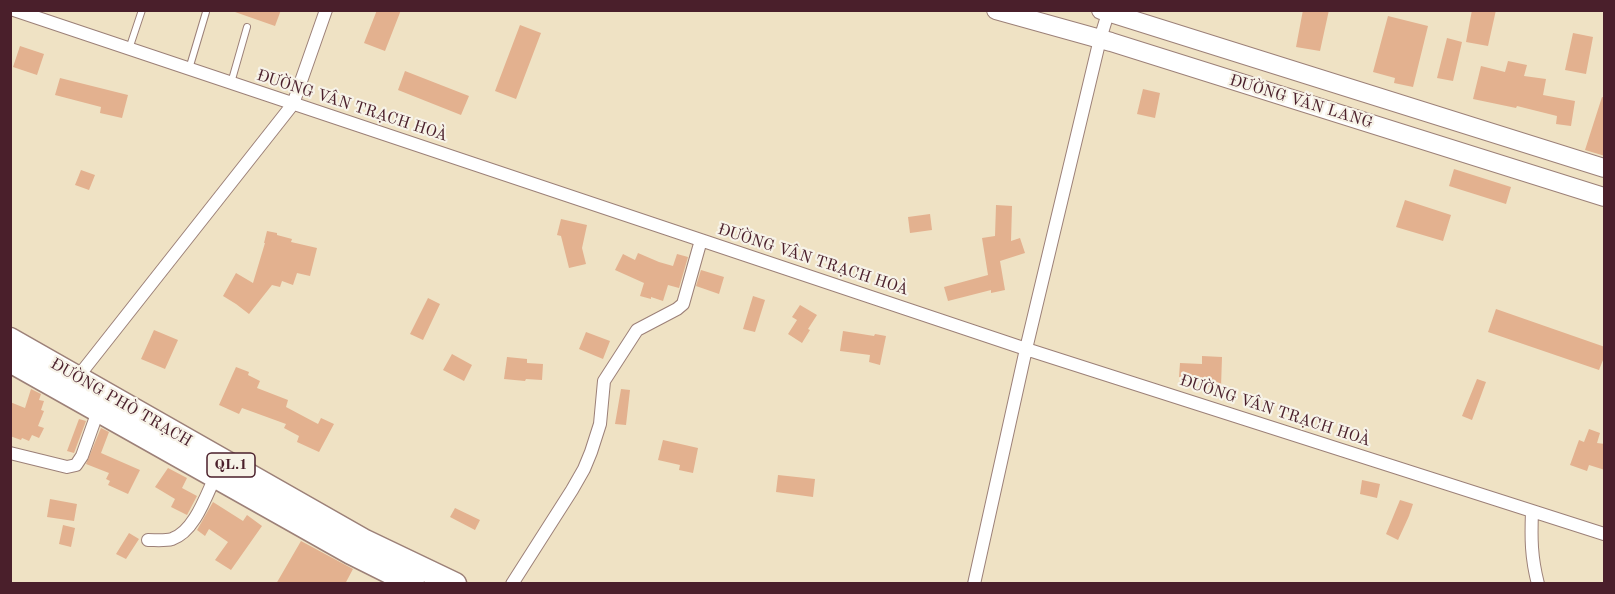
<!DOCTYPE html>
<meta charset="utf-8">
<style>
body{margin:0}
#map{position:relative;width:1615px;height:594px;overflow:hidden;background:#efe2c4;font-family:"Old Standard TT",serif}
canvas{display:block}
.frame{position:absolute;inset:0;border:12px solid #4a1f2b;pointer-events:none}
</style>
<div id="map">
<canvas width="1615" height="594"></canvas>
<div class="frame"></div>
</div>
<script>
const context = document.querySelector('canvas').getContext('2d');
context.lineJoin = 'round';
function paint(path, color) {
  context.fillStyle = color;
  context.fill(path, 'evenodd');
}
function stroke(path, color, width, dash) {
  context.strokeStyle = color;
  context.lineWidth = width;
  context.lineCap = dash ? 'butt' : 'round';
  context.setLineDash(dash || []);
  context.stroke(path);
}
function drawText(font, color, halo, rows, align = 'center') {
  context.font = font + ' "Old Standard TT",serif';
  context.lineWidth = 4.5;
  context.setLineDash([]);
  context.textBaseline = 'middle';
  context.strokeStyle = halo;
  context.fillStyle = color;
  for (const [text, x, y, turn = 0] of rows) {
    context.save();
    context.translate(x, y);
    context.rotate((+turn || 0) * Math.PI / 180);
    context.textAlign = isNaN(turn) ? turn : align;
    if (halo) context.strokeText(text, 0, 0);
    context.fillText(text, 0, 0);
    context.restore();
  }
}
paint(new Path2D(`
 M235,10H281L275,26L235,12Z
 M377,10H401L385,51L364,43Z
 M1303,10H1329L1320,51L1296,47Z
 M1472,10H1496L1488,46L1466,42Z
 M1388,16L1428,26L1413,87L1394,83L1395,78L1373,72Z
 M520,25L541,33L516,99L495,91Z
 M1573,33L1593,37L1586,74L1565,70Z
 M1447,38L1462,42L1453,81L1437,78Z
 M20,46L44,54L37,75L13,67Z
 M1508,61L1527,65L1524,76L1546,79L1543,95L1575,101L1571,126L1556,124L1557,116L1517,106L1516,108L1473,99L1481,66L1505,72Z
 M405,71L469,96L461,115L398,90Z
 M60,78L128,95L122,118L100,113L101,107L55,95Z
 M1143,89L1160,93L1155,118L1137,114Z
 M1602,97L1605,98V156L1585,150Z
 M1454,169L1511,187L1506,204L1449,186Z
 M81,170L95,175L89,190L75,185Z
 M1405,200L1451,215L1443,241L1396,227Z
 M996,205L1012,206L1011,241L1020,238L1025,253L1000,261L1005,290L991,293V290L948,301L944,287L988,275L982,238L995,236Z
 M930,214L932,230L910,233L908,217Z
 M561,219L587,225L582,248L586,264L569,268L561,236L557,235Z
 M267,231L277,233V235L292,239L291,242L317,248L310,276L297,273L293,285L282,281L280,287L272,285L249,314L236,304L223,296L236,273L253,283L265,243H264Z
 M638,253L659,262L673,266L677,254L688,257L679,288L668,285L663,301L651,297V299L640,296L644,283L615,270L623,254L635,260Z
 M701,270L724,277L719,294L696,286Z
 M753,296L765,300L755,332L743,329Z
 M428,298L440,304L423,340L410,334Z
 M800,305L817,315L808,329L810,330L802,343L788,334L797,320L792,317Z
 M1496,309L1605,347V355L1599,370L1488,332Z
 M154,330L178,340L165,369L141,359Z
 M843,331L874,336L875,334L886,336L880,365L869,362L870,355L840,351Z
 M586,332L610,341L603,359L579,349Z
 M452,354L472,365L464,381L443,370Z
 M1202,356L1222,357L1221,387H1199L1200,377H1179L1180,363L1202,364Z
 M507,357L527,359V363L543,364L542,380L526,379L525,381L504,379Z
 M236,367L249,372L248,375L260,381L257,388L288,400L286,407L318,424L321,418L334,424L319,452L297,442L299,436L284,428L286,424L242,408L239,414L219,405Z
 M1477,379L1486,382L1472,420L1462,416Z
 M31,389L41,394L39,400L44,401L41,410L44,411L38,426L44,428L39,438L32,435L29,441L22,438L21,440L10,436V402L25,408Z
 M621,389L630,390L626,425L615,424Z
 M79,419L86,421L74,453L67,451Z
 M101,428L109,432L101,453L140,470L128,494L108,485L110,481L106,479L109,473L86,464Z
 M1589,429L1600,433L1597,443L1605,444V470L1589,465L1587,471L1570,465L1579,440L1584,442Z
 M663,440L698,448L693,473L679,470L680,465L658,460Z
 M168,468L187,478L182,488L197,496L187,515L171,507L175,499L155,487Z
 M778,475L815,479L813,497L776,492Z
 M1362,480L1380,484L1377,498L1360,494Z
 M50,499L77,504L74,521L47,517Z
 M1400,500L1413,504L1409,516L1398,540L1386,534Z
 M213,502L243,521L247,515L262,526L231,570L215,560L228,542L209,529L205,536L197,530Z
 M455,508L480,520L475,530L450,517Z
 M63,525L75,528L71,547L59,544Z
 M129,533L139,539L126,559L116,554Z
 M301,541L353,569L345,584H276Z`), '#e3b18f');
const lane = new Path2D(`
 M129,49L142,10
 M189,69L206,12
 M231,83L247,27`);
const street = new Path2D(`
 M14,10L1026,349L1604,534
 M77,378L293,104L326,10
 M10,453L67,467L76,465L82,456L98,411
 M1532,511C1531,538 1531,557 1538,584
 M148,540C156,540 165,541 172,539C194,532 206,496 215,477
 M512,584L572,490L584,469L591,452L600,424L604,381L637,330L677,309L683,304L701,240
 M974,584L1026,349L1100,39L1109,10`);
const secondary = new Path2D(`
 M996,10L1111,42L1604,197
 M1101,10L1604,168`);
const highway = new Path2D(`
 M10,339L365,541L455,584
 M10,361L351,553L413,584`);
stroke(lane, '#9c8078', 8);
stroke(street, '#9c8078', 14);
stroke(secondary, '#9c8078', 20);
stroke(highway, '#9c8078', 25);
stroke(lane, '#fff', 6);
stroke(street, '#fff', 12);
stroke(secondary, '#fff', 18);
stroke(highway, '#fff', 22);
for (const [x, y, w] of [
 [231,465,48]
]) {
  const box = new Path2D();
  box.roundRect(x - w / 2, y - 12, w, 24, 4.5);
  context.fillStyle = '#f7f3e8';
  context.fill(box);
  stroke(box, '#4a1f2b', 1.5);
}
drawText('bold 15px', '#4a1f2b', null, [
 ["QL.1",231,465]
]);
drawText('16px', '#4a1f2b', '#f7f3e8', [
 ["ĐƯỜNG VĂN LANG",1301,102,17],
 ["ĐƯỜNG VÂN TRẠCH HOÀ",352,106,18],
 ["ĐƯỜNG VÂN TRẠCH HOÀ",813,260,18],
 ["ĐƯỜNG PHÒ TRẠCH",121,403,30],
 ["ĐƯỜNG VÂN TRẠCH HOÀ",1275,411,18]
]);
</script>
